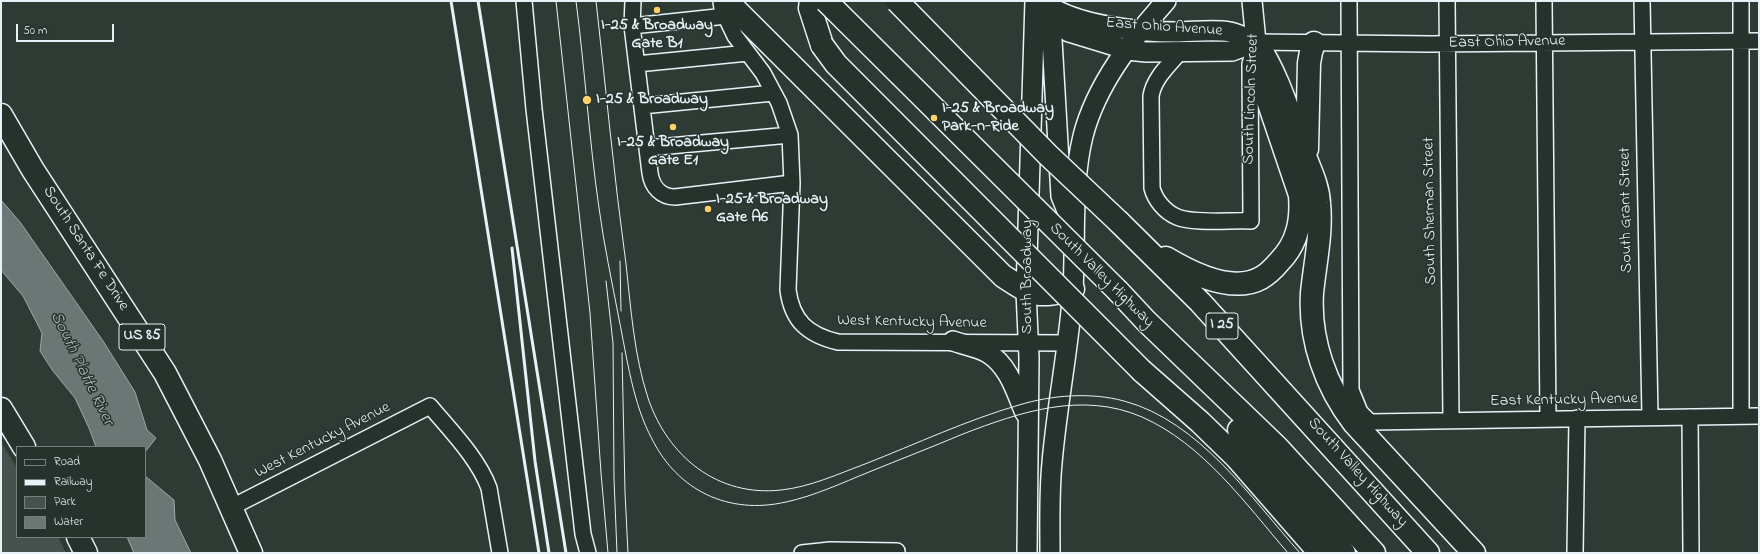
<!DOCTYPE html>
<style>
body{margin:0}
#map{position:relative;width:1760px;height:554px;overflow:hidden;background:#2e3b35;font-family:"Indie Flower",sans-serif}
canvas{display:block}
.frame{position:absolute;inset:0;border:2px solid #e8f1f8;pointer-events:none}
.legend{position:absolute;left:16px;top:446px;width:130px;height:92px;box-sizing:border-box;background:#26332d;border:1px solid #747f7e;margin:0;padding:5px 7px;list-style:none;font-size:12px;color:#e8f1f8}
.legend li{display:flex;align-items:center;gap:8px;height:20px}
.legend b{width:20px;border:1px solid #747f7e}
.scale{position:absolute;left:16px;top:24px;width:98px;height:18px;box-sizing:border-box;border:2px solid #e8f1f8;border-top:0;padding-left:5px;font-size:12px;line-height:14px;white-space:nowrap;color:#e8f1f8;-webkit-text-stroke:3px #26332d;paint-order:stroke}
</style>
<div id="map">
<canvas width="1760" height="554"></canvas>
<div class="frame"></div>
<ul class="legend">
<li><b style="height:5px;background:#26332d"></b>Road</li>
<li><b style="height:5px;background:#e8f1f8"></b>Railway</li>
<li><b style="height:11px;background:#45524e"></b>Park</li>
<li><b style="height:11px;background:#6b7775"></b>Water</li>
</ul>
<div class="scale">50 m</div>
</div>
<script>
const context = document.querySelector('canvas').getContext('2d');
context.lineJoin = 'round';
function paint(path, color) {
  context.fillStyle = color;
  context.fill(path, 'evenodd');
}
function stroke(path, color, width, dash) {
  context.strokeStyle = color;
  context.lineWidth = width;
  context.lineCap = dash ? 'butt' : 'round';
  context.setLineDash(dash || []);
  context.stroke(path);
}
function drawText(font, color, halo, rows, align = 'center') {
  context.font = font + ' "Indie Flower",sans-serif';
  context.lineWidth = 3;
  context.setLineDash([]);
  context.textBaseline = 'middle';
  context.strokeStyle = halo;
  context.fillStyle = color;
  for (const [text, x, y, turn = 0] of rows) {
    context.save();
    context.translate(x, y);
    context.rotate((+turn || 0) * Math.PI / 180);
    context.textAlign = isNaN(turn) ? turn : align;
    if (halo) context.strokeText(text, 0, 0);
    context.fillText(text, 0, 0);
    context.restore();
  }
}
paint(new Path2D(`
 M1,442L17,468V537H58L66,553H1Z`), '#45524e');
const water = new Path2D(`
 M1,200L20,222L103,341L135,392L147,430L156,438L145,452V447H96L89,428L75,398L53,371L40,351L42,333L23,296L1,270Z
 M145,476L174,500L175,520L191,553H134L127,537H145Z`);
paint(water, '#6b7775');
stroke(water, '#9da8a9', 1);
const minor = new Path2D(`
 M524,1L534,109L583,534L588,553
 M633,1L632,26L650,173C652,187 661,197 675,197L792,183
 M721,1L722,9L735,36L763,73L779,103L790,135L792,183L788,290C792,321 808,335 838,342L1068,343
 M1349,1L1351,390L1360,412L1370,422L1759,416
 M1447,1L1451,420
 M1544,1L1548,419
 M1642,1L1650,417
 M1741,1V416
 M632,26L726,16
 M1180,52C1169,65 1154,78 1151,96L1152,188C1155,200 1165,212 1177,217C1193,224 1232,220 1251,221L1250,64L1256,42L1430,44L1759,41
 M637,64L748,53
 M642,106L773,93
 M647,148L790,135
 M1690,417L1691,553
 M232,507L430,406C450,430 478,458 489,488L500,553
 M802,553L830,550L897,551
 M1575,553L1577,418`);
const major = new Path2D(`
 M1038,1L1049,28L1052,40L1061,196L1071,221
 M1252,1L1256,42
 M1047,5C1080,26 1137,32 1175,32C1193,32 1213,29 1230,32C1239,34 1248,39 1256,42
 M1049,6L1062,27L1069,32L1128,50L1146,52L1232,51L1256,42
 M953,341C964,345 978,347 988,353C1009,366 1016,392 1025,413
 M1027,553L1029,358L1026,291L1035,1
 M1050,553C1050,523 1049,493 1052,463C1057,404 1069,347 1073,289C1076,238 1071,185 1083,136C1096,85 1132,39 1166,1`);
const highway = new Path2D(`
 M727,1L1003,276C1033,296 1038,298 1073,289
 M811,1L810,8L822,45
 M1256,42C1278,75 1289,114 1303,151C1309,168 1318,184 1319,203C1322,233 1315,263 1312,293C1309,340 1326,387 1354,423L1474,553
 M1,115L33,170L165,373L210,460L251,553
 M1307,149L1309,63L1311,52L1314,43
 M1119,222L1200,302L1428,553
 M1166,258C1191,273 1232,294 1261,278C1268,274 1274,268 1279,262C1298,243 1302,220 1300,195L1260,77L1256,61
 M1118,291L1146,321L1277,447L1374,553
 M1142,371L1200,422L1236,457L1320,553
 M1,409L24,447
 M1239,430L1292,488L1344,553
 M78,537L86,553`);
stroke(minor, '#e8f1f8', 18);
stroke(major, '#e8f1f8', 22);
stroke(highway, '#e8f1f8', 25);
stroke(minor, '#26332d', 15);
stroke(major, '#26332d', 19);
stroke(highway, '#26332d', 22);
stroke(new Path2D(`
 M556,1L590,313L601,473L608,553
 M576,1C585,70 589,139 599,208C604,245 612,282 619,319C627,358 633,404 652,439C678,491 729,515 786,502C814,496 842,483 869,472C901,459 932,447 963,434C1020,412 1082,391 1142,417C1203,444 1245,503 1288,553
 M596,1C606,89 614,177 626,264C631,309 634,355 648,398C668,457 718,497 781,490C810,487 838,474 865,464C916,444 967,420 1019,405C1052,395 1091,392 1124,401C1199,421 1251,498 1300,553
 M620,261L621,311
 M606,281L613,343L614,479L617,553
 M622,353L625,492L628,553`), '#e8f1f8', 1);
stroke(new Path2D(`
 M451,1L539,553
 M478,1L566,553
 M512,248L535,461L549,553`), '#e8f1f8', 3);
const highwayBridge = new Path2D(`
 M826,1L1118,291
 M897,1L1048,155L1119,222
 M822,45L836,64L1142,371`);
stroke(highwayBridge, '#e8f1f8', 25, []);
stroke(highwayBridge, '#26332d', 22);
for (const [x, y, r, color] of [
 [657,10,4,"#ffd166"],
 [587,100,5,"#ffd166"],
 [934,118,4,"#ffd166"],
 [673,127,4,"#ffd166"],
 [708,209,4,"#ffd166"]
]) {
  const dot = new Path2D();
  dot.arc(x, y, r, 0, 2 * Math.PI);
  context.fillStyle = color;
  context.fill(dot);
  stroke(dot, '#26332d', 1.5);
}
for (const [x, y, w] of [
 [1222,326,32],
 [142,337,46]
]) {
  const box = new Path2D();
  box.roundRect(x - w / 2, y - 13, w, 26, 3);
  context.fillStyle = '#26332d';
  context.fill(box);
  stroke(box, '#e8f1f8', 1);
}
drawText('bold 15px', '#e8f1f8', null, [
 ["I 25",1222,326],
 ["US 85",142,337]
]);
drawText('bold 16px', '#e8f1f8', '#26332d', [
 ["I-25 & Broadway",657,26,"center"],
 ["Gate B1",657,44,"center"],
 ["I-25 & Broadway",596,100],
 ["I-25 & Broadway",942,109],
 ["Park-n-Ride",942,127],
 ["I-25 & Broadway",673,143,"center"],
 ["Gate E1",673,161,"center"],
 ["I-25 & Broadway",716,200],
 ["Gate A6",716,218]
], 'left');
drawText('16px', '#e8f1f8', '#26332d', [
 ["East Ohio Avenue",1164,28,4],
 ["East Ohio Avenue",1507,43,-1],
 ["South Lincoln Street",1252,99,-88],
 ["South Grant Street",1627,210,-91],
 ["South Sherman Street",1431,211,-91],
 ["South Santa Fe Drive",85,249,57],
 ["South Valley Highway",1101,276,45],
 ["South Broadway",1028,277,-90],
 ["West Kentucky Avenue",912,323,1],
 ["East Kentucky Avenue",1564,401,-1],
 ["West Kentucky Avenue",323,441,-27],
 ["South Valley Highway",1357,473,48]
]);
drawText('italic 17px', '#b0babd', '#26332d', [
 ["South Platte River",81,369,64]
]);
</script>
